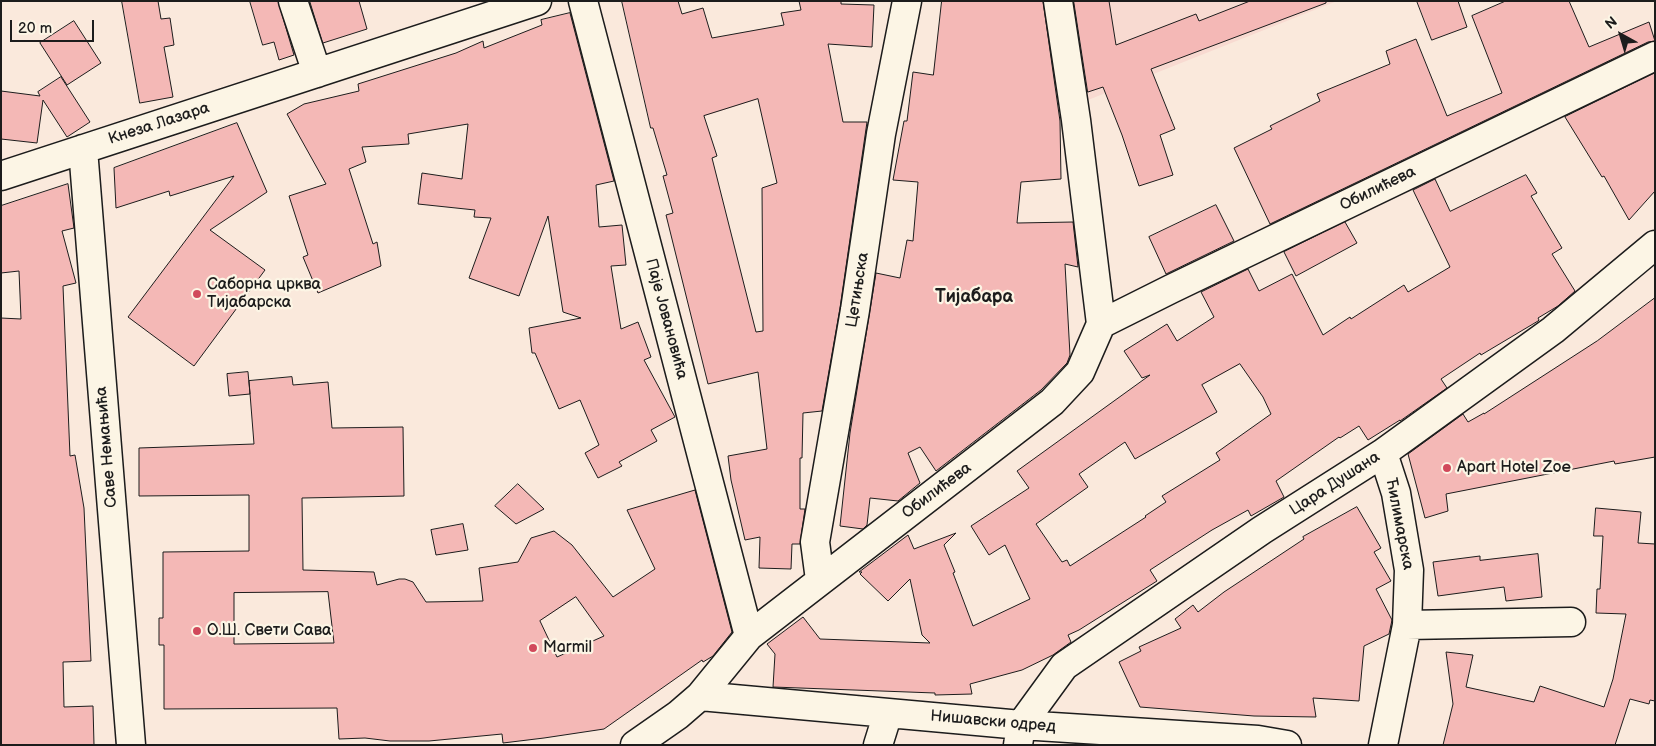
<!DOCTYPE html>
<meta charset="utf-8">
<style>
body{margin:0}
#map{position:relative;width:1656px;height:746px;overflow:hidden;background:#fae9dc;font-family:"Balsamiq Sans",sans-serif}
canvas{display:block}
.frame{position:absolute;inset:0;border:2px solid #1c1c1c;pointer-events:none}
.north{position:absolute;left:1596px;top:10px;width:50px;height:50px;-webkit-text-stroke:4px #fcf5e5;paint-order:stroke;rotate:321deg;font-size:14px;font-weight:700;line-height:20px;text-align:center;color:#1c1c1c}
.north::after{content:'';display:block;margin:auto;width:18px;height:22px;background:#1c1c1c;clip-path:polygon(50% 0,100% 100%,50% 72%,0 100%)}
.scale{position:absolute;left:10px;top:20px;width:84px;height:22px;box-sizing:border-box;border:2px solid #1c1c1c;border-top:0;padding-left:6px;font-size:15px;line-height:18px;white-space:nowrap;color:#1c1c1c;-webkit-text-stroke:4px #fcf5e5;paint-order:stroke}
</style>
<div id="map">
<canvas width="1656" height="746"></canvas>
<div class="frame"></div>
<div class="north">N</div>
<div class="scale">20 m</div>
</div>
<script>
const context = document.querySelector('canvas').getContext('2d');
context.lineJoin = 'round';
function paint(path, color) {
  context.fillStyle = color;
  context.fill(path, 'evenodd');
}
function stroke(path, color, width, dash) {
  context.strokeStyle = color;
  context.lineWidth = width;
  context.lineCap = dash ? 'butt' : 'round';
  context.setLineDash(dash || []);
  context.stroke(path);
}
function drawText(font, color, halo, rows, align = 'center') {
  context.font = font + ' "Balsamiq Sans",sans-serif';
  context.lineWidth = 4.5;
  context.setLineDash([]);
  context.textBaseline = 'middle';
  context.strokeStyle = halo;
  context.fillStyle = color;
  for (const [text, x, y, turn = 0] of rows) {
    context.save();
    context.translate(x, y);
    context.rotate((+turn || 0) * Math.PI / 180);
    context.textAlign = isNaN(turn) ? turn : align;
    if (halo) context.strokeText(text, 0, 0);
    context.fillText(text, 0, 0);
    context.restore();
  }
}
paint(new Path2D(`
 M1069,1H1337L1083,102Z`), '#f8dad1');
const building = new Path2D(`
 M122,1H158L161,19L170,18L174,45L164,47L173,97L140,103Z
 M250,1H278L294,55L279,60L274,42L263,45Z
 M310,1H359L367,29L323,43Z
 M622,1H678L682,14L703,8L712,38L784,25L781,13L801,10L799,1H841V4L874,5L872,47L828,44L843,122H867L840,308L822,411L803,413L802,458H800V509H805L800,544H792L791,569L759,568L760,537L745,540L731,480L728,456L767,449L758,372L708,384L666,215L673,213L663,176L667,175L653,128H651ZM758,99L777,183L762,188L763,331L756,332L712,158L717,156L704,116Z
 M942,1H1043L1060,121L1061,179L1021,182L1017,223L1073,222L1078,267L1065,264L1070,355L1067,363L1041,390L936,471L920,447L908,453L920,483L898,501L870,498L867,525L863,529L840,526L850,433L876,273L900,278L907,240L913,241L918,182L893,180L904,121H907L913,72L933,75Z
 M1074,1H1109L1116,45L1196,14L1199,21L1250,1H1326V3L1151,69L1175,129L1160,135L1173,175L1139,186L1122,135L1103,87L1088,92Z
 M1417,1H1458L1467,27L1432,40Z
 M1506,1H1569L1589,47L1649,22L1655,41L1648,42L1270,224L1234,148L1272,129L1270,126L1320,101L1317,94L1390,64L1386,51L1416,39L1447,116L1502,93L1472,16Z
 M570,13L614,181L596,185L599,227L622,225L626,265L611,266L621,329L638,322L651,357L644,360L675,417L651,430L657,441L619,462L622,466L598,478L585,453L599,445L580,400L559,409L535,353H532L529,328L581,318L563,312L548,216L519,296L469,278L491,218L474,217L475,210L418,204L422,173L462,179L468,124L408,134L409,144L362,147L366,162L349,169L373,244L377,242L381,266L318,293L303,257L308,255L289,196L326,184L287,114L304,104L359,91L358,84L456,53L483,41L484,48L542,25L541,20Z
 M74,21L101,63L67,85L40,43Z
 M1655,73V191L1629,220L1604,176L1602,177L1565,117Z
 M61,77L90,122L67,137L43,100L37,143L1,139V91L40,96L38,92Z
 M237,123L267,192L210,230L265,270L194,366L128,317L234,176L170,196L169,191L116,208L114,168Z
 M1526,175L1537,193L1531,196L1562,248L1552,254L1575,291L1558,306L1538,318L1539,320L1538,321L1481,355L1480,353L1441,379L1447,388L1400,421V420L1368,440L1359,426L1340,438L1339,437L1276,481L1284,497L1251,516L1248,510L1212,530L1150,570L1157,581L1079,630L1068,635L1071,642L1053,655L1022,670L970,684L972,694L935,695V693L773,687L775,654L767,644L803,617L820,639L930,643L922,635L910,579L888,601L860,574L862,572H859L908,535L914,549L956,533L944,545L955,572L953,573L973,626L1030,599L1005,545L989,555L971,526L1029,488L1017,471L1150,375L1142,378L1124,351L1167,324L1177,341L1214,317L1201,292L1248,269L1259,291L1292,274L1323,335L1350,317L1351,319L1404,285L1408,292L1450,267L1413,190L1435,179L1450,211ZM1240,364L1263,397L1271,414L1216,453L1220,460L1162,496L1166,502L1145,516L1146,517L1070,566L1067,560L1062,562L1036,524L1088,487L1079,474L1125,442L1135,459L1217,412L1202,385Z
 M68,184L74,228L62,231L76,283L63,286L70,456L75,455L84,508L91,661L63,662L64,707L93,706L94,745H1V318L21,319L19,271L1,273V206Z
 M1216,205L1234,241L1166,274L1149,237Z
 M1345,222L1357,243L1296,276L1284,252Z
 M1655,298V457L1615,464L1614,461L1446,494L1448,511L1425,518L1408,454L1463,414L1468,422L1484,413V414L1597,341Z
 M248,372L250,394L229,396L227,374Z
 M292,377L293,385L328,382L332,428L403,427L404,496L302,498L303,570L374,572L377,585L399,579H405L413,582L426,602L483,601L479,568L518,562L531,538L554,531L572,545L613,597L655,569L627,510L695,490L732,632L713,656L703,662L702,660L604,729L544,738L503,743L502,734L429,741H390L365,738L339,739L337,708L164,709V645H159V618H163V552L249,551V495L139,496V448L254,444L249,381ZM328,592L334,643L234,644V593ZM576,597L604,636L557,657L540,621Z
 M518,484L544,509L516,524L495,506Z
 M1357,507L1381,548L1374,552L1391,581L1376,589L1392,620L1389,634L1364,646L1359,701L1313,698L1316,717L1254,716L1140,707L1119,662L1141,651L1139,647L1181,628L1175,619L1193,605L1198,612L1224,592L1304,539L1303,537Z
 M1596,508L1641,512L1638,543L1655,544V701L1650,700L1649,704L1630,699L1615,745H1443L1453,704L1446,652L1473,655L1466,687L1534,702L1540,686L1604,707L1613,679L1626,614L1596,613L1597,589H1600L1603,536H1594Z
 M463,524L468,550L436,555L431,530Z
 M1538,554L1542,597L1506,601L1504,587L1438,596L1433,562L1480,556V560Z`);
paint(building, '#f4b8b6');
stroke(building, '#1c1c1c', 1);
const minor = new Path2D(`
 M293,1L317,73
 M583,1L749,636
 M1058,1L1076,120L1101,324
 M83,149L131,745
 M1,176L537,1
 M1383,453L1396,493L1409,570L1407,625L1383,745
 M820,580L815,542L855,310L881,134L907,1
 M1407,625L1571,622
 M700,696L1021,725L1258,740L1287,745
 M635,745L678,715L700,696L749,636L1052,402L1080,372L1101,324L1171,289L1655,56
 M878,745L888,713
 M1018,745L1021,725L1064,666L1262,530L1383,453L1553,330L1655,245`);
stroke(minor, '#1c1c1c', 31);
stroke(minor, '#fcf5e5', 28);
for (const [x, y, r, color] of [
 [197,294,5,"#d1495b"],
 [1447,468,5,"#d1495b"],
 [197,631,5,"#d1495b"],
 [533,648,5,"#d1495b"]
]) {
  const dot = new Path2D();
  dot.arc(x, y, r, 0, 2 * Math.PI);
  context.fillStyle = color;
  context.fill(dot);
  stroke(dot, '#fcf5e5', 2);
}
drawText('16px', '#1c1c1c', '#fcf5e5', [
 ["Кнеза Лазара",159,124,-18],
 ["Обилићева",1378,189,-26],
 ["Цетињска",858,290,-81],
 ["Паје Јовановића",666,319,75],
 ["Саве Немањића",107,447,-95],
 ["Цара Душана",1335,484,-33],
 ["Обилићева",937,491,-37],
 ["Ћилимарска",1399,524,79],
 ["Нишавски одред",993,722,5]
]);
drawText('16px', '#1c1c1c', '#fcf5e5', [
 ["Саборна црква",207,285],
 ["Тијабарска",207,303],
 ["Apart Hotel Zoe",1457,468],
 ["О.Ш. Свети Сава",207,631],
 ["Marmil",543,648]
], 'left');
drawText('bold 18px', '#1c1c1c', '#fcf5e5', [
 ["Тијабара",974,297]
]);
</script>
